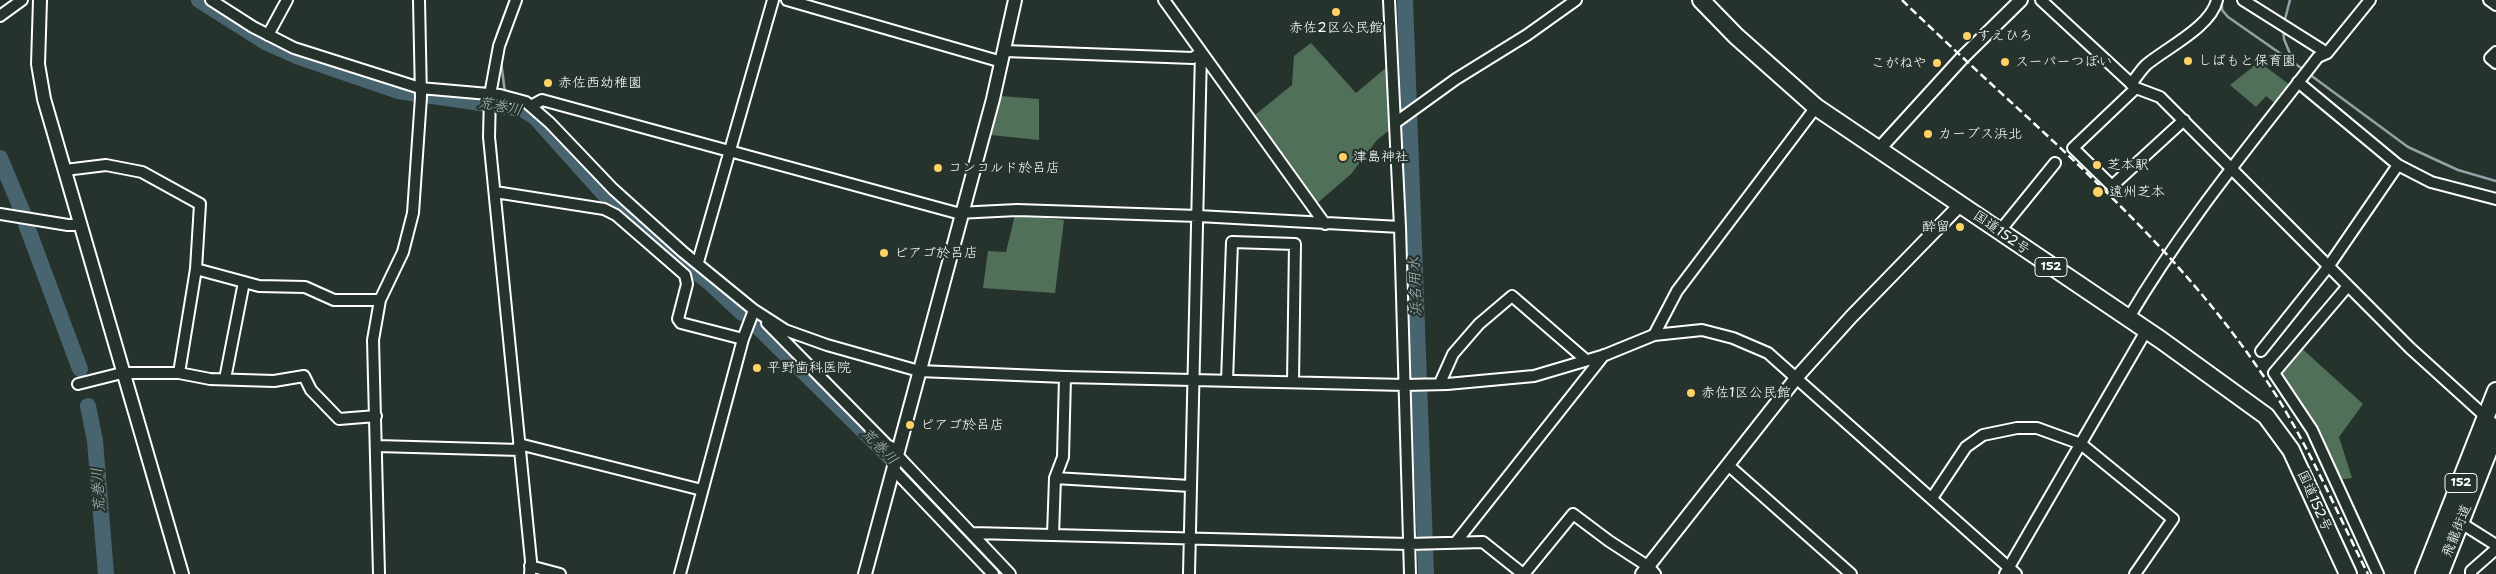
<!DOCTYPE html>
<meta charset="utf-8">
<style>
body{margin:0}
canvas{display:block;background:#26332d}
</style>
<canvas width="2496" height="574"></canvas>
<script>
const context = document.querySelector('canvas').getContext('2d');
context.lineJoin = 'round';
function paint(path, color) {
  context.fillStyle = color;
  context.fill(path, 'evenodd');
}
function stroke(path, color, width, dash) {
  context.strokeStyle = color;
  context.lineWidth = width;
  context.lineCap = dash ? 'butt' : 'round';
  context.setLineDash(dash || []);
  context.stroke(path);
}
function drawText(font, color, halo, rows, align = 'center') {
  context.font = font + ' "Shantell Sans","Klee One",sans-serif';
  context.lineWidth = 4.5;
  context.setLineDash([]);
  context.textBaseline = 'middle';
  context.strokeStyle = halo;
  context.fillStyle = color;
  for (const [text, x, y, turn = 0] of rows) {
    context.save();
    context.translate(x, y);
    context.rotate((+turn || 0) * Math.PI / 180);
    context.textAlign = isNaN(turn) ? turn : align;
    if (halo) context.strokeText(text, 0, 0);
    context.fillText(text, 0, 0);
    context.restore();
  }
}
paint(new Path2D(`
 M1311,43L1356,93L1387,67L1392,128L1377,140L1351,174L1314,206L1250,119L1292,85L1294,56Z
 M2259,62L2290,85L2276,104L2266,96L2256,107L2230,85Z
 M1000,96L1039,99V140L991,135Z
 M1015,215L1064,220L1055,293L983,288L988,251L1006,252Z
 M2298,345L2363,404L2339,437L2352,478L2337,480L2276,372Z`), '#517059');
stroke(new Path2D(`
 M2222,0V10L2228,17L2304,70
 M2284,23L2290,0
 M2283,28L2284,39L2293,61
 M497,38V34L510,0
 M501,61L505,93
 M2309,74L2408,147L2458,170L2496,181`), '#91a2a8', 2.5);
stroke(new Path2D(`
 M199,0L267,43L299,57L398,91L522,109L535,117L603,193L650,237L710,283L742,313
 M1405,0L1426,574
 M0,158L23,213
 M26,224L80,369
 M754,323L900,467L1001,574
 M88,406L95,441L106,574`), '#48646e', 16);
const minor = new Path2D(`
 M211,0L253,27L294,48L420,88L500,95L526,102L550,123L613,189L683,252L754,310L785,330L827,345L919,371L1065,377L1405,385L1447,384L1534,376L1605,355L1654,335L1702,330L1733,338L1768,353L2016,574
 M516,0L499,46L490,95L489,137L531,561L530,574
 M787,0L1002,62
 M1164,0L1325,224
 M1389,0L1400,227L1410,574
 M2041,0L2136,88L2160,97L2410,348L2496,426
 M2243,0L2327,53
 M2489,0L2496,5
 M0,16L22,0
 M268,35L287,0
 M1005,51L1193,58L1201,52L1189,574
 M2496,52L2490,58L2496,63
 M2298,82L2398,165L2431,182L2496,199
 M2131,84C2136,78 2140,71 2146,65C2166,48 2211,27 2217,0
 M2136,88L2073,148L2112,186L2184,120
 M531,106L542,100L957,213L1017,210L1198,216L1400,227
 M1395,123L1456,79L1527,35L1576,0
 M65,170L106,165L142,172L200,204L196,269L259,286L305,287L334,300H380
 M495,192L604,209L616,215L685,275L687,284L678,319L681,323L743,339
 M0,214L68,225H78
 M1999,232L2055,163
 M698,262L773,0
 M2347,287L2274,373L2312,430L2378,574
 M2128,319C2184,224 2251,144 2318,57L2327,53L2370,0
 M767,323L887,445L898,451
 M1654,335L1677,291L1816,107
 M2261,351L2328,267L2398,165
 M179,373L196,269
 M225,379L244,282
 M1227,381L1232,242L1295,244L1293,382
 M1440,383L1453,354L1479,324L1512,296L1586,360
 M78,384L122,373H179L210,379L274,381L304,376L311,390L339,419L376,416
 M519,444L702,490
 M377,446L520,450
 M897,455L1010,574
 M1728,465L1851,574
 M893,469L993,574
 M1055,478L1190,486
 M1932,498L1966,447L1983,435L2017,428H2037L2081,444L2173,519L2135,574
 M2461,523L2496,545
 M973,533L1408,544L1483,542L1523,574
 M1053,535L1055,478L1063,457L1065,377
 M1456,542L1604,355
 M530,566L560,574
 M379,574L373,340L380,300L403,252L413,213L421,97L419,0
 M680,574L743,339L754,310
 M1524,574L1573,514L1609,541L1649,567L1655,574
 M2005,574L2146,331
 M2471,574V571L2496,549`);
const tertiary = new Path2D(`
 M40,0L38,64L44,99L182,574
 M1880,148L1962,58L2021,0
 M865,574L993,99L1015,0
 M1642,574L1797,377L1851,317L1961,204`);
const trunk = new Path2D(`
 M1701,0L1736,36L1816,107L2161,340L2266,416L2291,450L2348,574
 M2424,574L2496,391
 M2440,574L2496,432`);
stroke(minor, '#fff', 14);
stroke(tertiary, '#fff', 16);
stroke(trunk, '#fff', 20);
stroke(minor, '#26332d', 10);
stroke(tertiary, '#26332d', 12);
stroke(trunk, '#26332d', 16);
stroke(new Path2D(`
 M1902,0C2025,120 2162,227 2260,371C2304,434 2333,505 2368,574`), '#fff', 2.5, [8, 4]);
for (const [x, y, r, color] of [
 [1336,12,5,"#ffd166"],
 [1967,36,5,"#ffd166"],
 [2188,61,5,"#ffd166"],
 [2005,62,5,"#ffd166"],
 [1937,63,5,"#ffd166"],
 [548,83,5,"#ffd166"],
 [1928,134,5,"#ffd166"],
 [1343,157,5,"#ffd166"],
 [2097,165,5,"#ffd166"],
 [938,168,5,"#ffd166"],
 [2098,192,6,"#ffd166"],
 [1960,227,5,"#ffd166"],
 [884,253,5,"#ffd166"],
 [757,368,5,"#ffd166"],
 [1691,393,5,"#ffd166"],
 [910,425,5,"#ffd166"]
]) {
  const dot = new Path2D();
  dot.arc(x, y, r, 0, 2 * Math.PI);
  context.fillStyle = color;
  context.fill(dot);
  stroke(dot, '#26332d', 2);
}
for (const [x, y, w] of [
 [2051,267,32],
 [2461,483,32]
]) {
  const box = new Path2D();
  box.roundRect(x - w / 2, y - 9.5, w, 19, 4);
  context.fillStyle = '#26332d';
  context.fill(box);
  stroke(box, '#fff', 1);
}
drawText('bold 12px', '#fff', null, [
 ["152",2051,267],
 ["152",2461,483]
]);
drawText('14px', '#fff', '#26332d', [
 ["赤佐2区公民館",1336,28,"center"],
 ["すえひろ",1977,36],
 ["しばもと保育園",2198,61],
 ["スーパーつぼい",2015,62],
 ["こがねや",1927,63,"right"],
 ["赤佐西幼稚園",558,83],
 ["カーブス浜北",1938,134],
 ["津島神社",1353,157],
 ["芝本駅",2107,165],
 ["コンコルド於呂店",948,168],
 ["遠州芝本",2109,192],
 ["酔留",1950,227,"right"],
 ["ビアゴ於呂店",894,253],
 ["平野歯科医院",767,368],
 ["赤佐1区公民館",1701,393],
 ["ピアゴ於呂店",920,425]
], 'left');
drawText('14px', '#fff', '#26332d', [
 ["国道152号",2001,233,35],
 ["国道152号",2314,501,66],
 ["飛龍街道",2457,531,-68]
]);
drawText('italic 15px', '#adb9be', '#26332d', [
 ["荒巻川",500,107,11],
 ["浜名用水",1416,287,-92],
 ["荒巻川",879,447,45],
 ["荒巻川",99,490,-94]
]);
</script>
